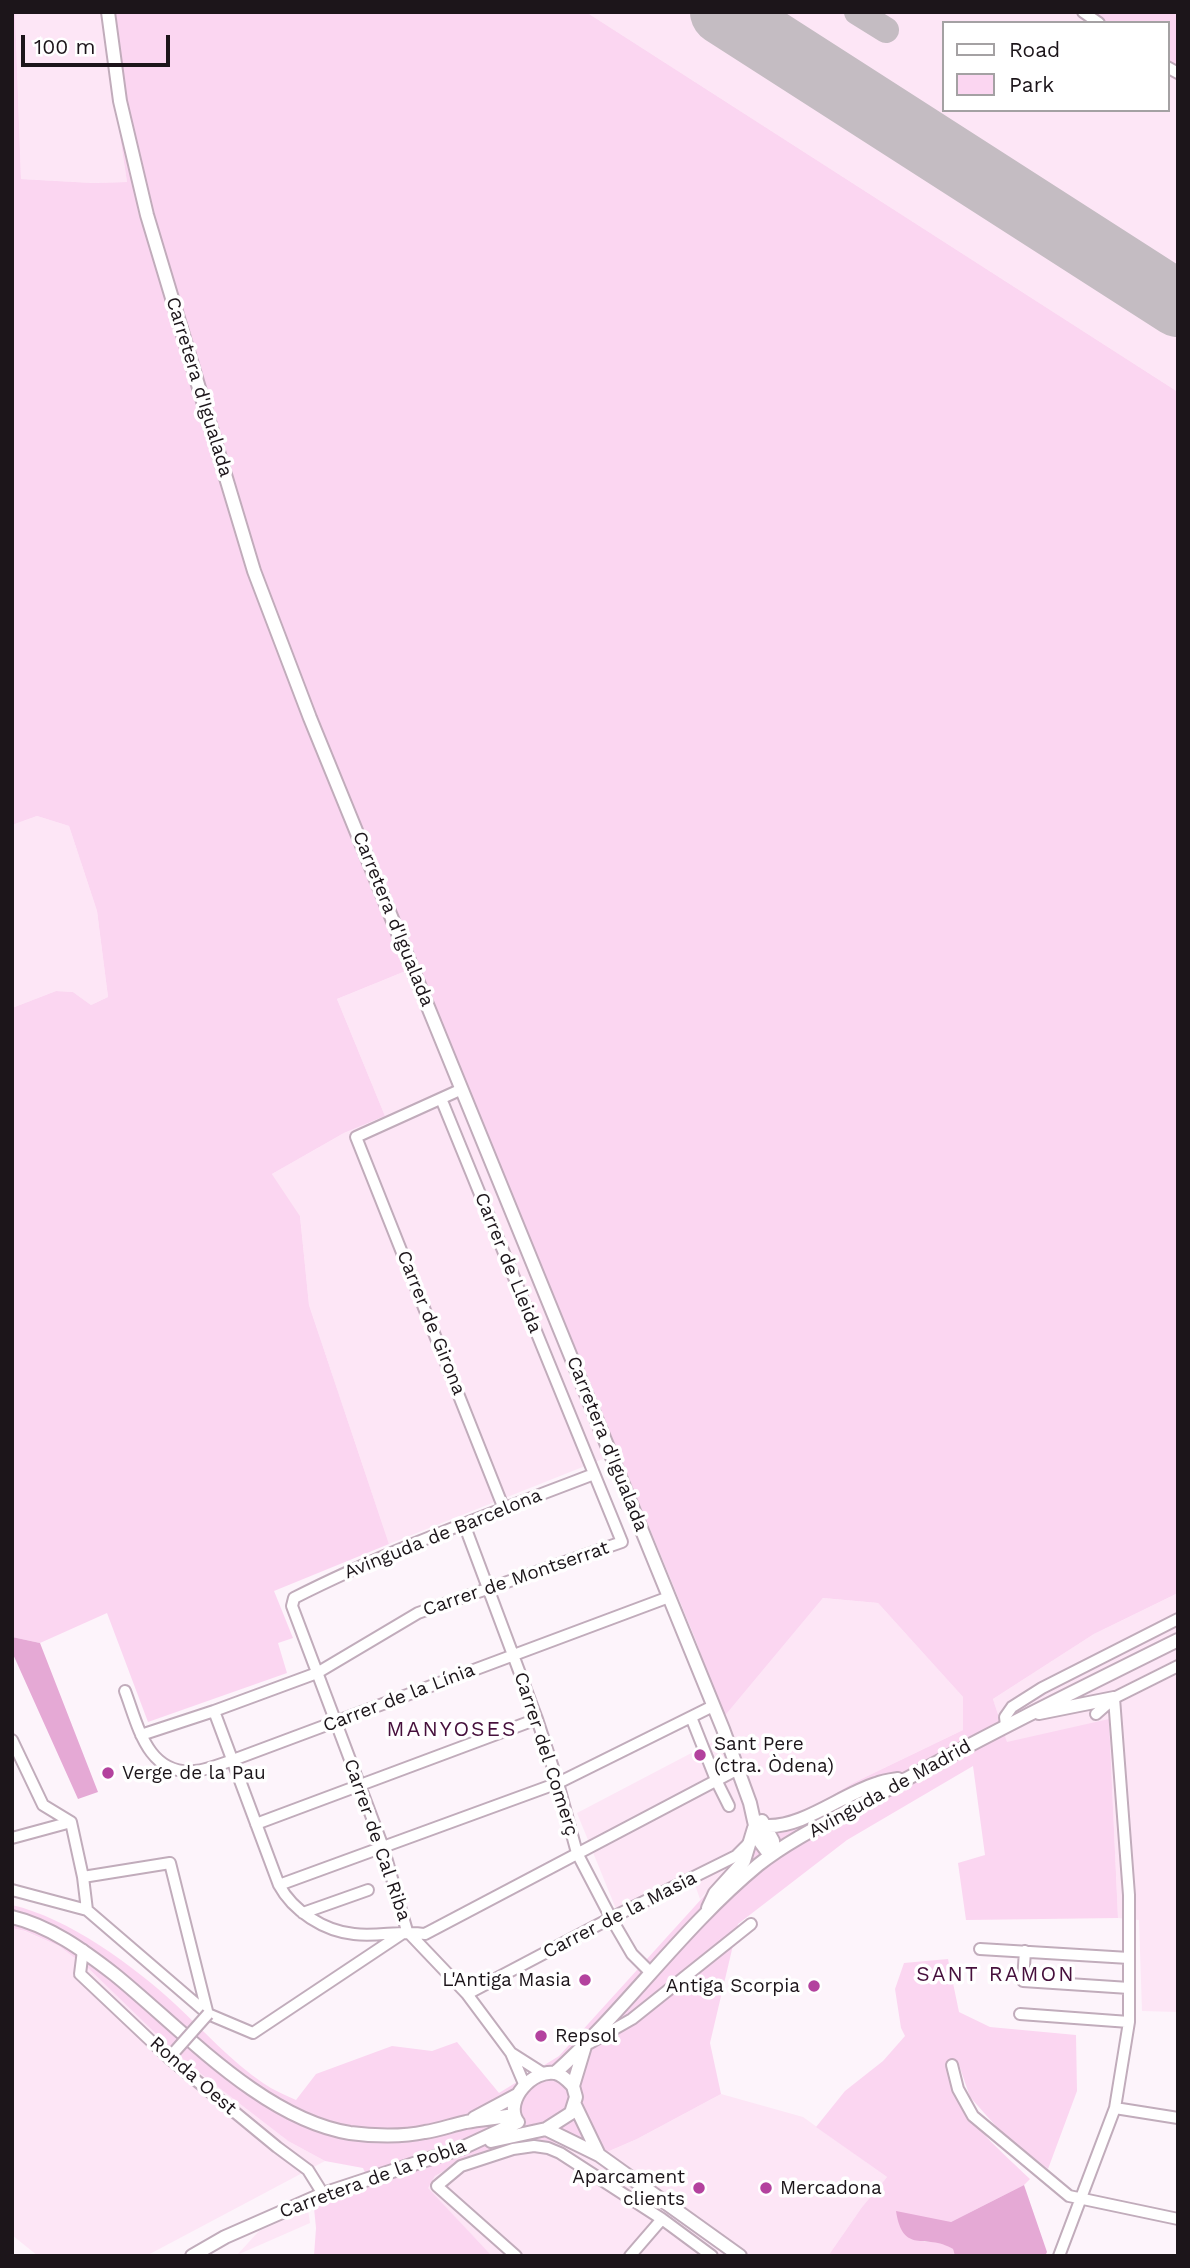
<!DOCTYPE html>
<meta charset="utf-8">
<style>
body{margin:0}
#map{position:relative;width:1190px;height:2268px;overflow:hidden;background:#fdf4fb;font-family:"Work Sans",sans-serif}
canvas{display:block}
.frame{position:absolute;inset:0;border:14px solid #1c151a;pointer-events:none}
.legend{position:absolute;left:942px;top:21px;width:228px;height:91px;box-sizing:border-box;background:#fff;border:2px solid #a4a1a3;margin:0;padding:9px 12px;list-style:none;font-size:21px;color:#1c151a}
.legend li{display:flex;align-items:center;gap:14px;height:35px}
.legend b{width:35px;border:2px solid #a4a1a3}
.scale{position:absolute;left:21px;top:35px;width:149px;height:32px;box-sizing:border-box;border:4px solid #1c151a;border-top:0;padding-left:9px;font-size:21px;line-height:24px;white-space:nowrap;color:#1c151a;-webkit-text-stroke:5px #fff;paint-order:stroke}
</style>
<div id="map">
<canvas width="1190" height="2268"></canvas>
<div class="frame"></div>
<ul class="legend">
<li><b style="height:9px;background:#fff"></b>Road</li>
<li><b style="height:19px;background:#fbd6f1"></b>Park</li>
</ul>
<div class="scale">100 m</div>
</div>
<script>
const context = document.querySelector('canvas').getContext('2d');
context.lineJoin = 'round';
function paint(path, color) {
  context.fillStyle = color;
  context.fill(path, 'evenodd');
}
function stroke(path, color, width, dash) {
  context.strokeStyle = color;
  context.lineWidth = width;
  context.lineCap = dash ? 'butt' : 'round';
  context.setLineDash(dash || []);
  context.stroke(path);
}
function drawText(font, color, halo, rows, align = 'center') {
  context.font = font + ' "Work Sans",sans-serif';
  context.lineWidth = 7;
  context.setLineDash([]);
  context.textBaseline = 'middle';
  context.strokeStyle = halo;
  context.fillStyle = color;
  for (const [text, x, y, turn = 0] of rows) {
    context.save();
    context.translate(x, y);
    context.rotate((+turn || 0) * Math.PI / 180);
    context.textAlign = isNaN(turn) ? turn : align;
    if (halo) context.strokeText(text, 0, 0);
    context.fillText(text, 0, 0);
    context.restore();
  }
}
paint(new Path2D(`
 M15,12H101L127,182L93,183L21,179Z
 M586,12H1074L1090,23H943V110H1167V71L1178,77V392Z
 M37,816L69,826L97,911L108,997L91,1005L73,992L56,991L12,1008V825Z
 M418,966L618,1453L389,1544L309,1305L300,1216L272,1174L344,1133L385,1116L337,999Z
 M1178,1593V2012L1142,2011L1139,1920L1118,1918L1109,1720L1007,1743L993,1699L1094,1634Z
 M823,1598L878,1603L963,1697V1730L853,1783L779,1827L734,1863L700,1899L691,1874L616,1909L577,1813L720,1738L723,1718Z
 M12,1928L24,1931L59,1946L89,1969L183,2060L288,2141L325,2161L146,2256H38L12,2235Z
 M721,2094L803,2117L887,2177L862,2207L828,2256H492L427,2188L435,2176L461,2162L543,2141L607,2152L637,2139Z
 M308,2209L310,2223L237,2255L259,2231Z`), '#fde6f6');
paint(new Path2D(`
 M12,12H15L21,179L93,183L127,182L101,12H586L1178,392V1593L1094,1634L993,1699L1007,1742L1109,1719L1118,1918L966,1920L958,1863L985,1855L973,1766L847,1840L738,1924L710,2043L721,2094L637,2139L607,2152L543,2141L461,2162L435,2176L428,2188L492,2256H314L316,2228L314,2208L371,2186L363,2168L325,2161L288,2141L183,2060L89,1969L59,1946L25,1931L12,1928V1905C68,1918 133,1965 175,2004C204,2031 231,2061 263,2083C273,2090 285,2095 296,2100L316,2074L392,2046L432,2051L457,2042L499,2093L559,2056L734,1863L779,1827L853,1783L963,1730V1697L878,1603L823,1598L723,1718L696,1641L418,966L337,999L385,1116L344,1133L272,1174L300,1216L309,1305L389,1544L274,1591L293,1638L278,1643L287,1673L148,1722L107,1613L40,1643L12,1637V1008L56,991L73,992L91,1005L108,997L97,911L69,826L37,816L12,825Z
 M1074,12H1178V77L1167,71V23H1090Z
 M948,1959L959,2012L990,2027L1076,2035L1077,2091L1048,2169L1002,2133L970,2097L959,2065L946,2062C953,2113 995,2145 1030,2179L1024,2185L951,2222L923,2242H942L953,2249L955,2256H828L862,2207L887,2177L816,2127L845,2091L883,2061L905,2036L901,2028L895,1989L904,1963Z`), '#fbd6f1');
paint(new Path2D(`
 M12,1637L40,1643L98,1792L78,1799L12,1652Z
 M1024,2185L1047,2252L1045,2256H955L953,2249C925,2232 903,2256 896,2211L951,2222Z`), '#e5a9d5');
stroke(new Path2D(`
 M857,12L886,30`), '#c4bcc2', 26);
stroke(new Path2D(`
 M723,12L1178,304`), '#c4bcc2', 66);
const minor = new Path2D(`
 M1083,12L1099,23
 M1167,67L1178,73
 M462,1089L356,1137L504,1509
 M464,1524L537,1719L558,1783L577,1853L611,1918L632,1954L650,1972
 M125,1691C138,1725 147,1776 195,1771C207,1770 221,1764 233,1760L669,1597
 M214,1711L279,1885C293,1911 324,1931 354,1934C378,1937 401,1930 425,1934L738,1769
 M1096,1714L1114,1698L1178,1666
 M691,1717L716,1780L729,1806
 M1006,1725L1005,1717L1012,1707L1042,1688L1178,1619
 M141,1735L214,1711L317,1673L418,1613L622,1542L442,1101
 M12,1740L43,1805L71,1822
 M71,1822L83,1877L87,1910
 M256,1824L537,1719
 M12,1838L71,1822
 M83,1877L170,1863L207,2011
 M279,1885L558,1783L713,1706
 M12,1890L87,1910L208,2014L253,2033L406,1931
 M303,1913L368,1890
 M980,1949L1129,1958
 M83,1950L80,1974L169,2058L277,2147L308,2170L323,2194
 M1025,1951L1023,1981L1129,1988
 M467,1994L611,1918L736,1856L750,1842
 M1020,2014L1129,2022
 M590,2043L632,2019L751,1924
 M511,2053L544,2074
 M952,2065L958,2089L973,2116L1069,2196L1178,2219
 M525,2086L511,2053L467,1994L407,1931L383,1847L292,1606L294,1598C390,1549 493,1513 594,1474
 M1115,2108L1178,2118
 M516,2256L437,2186L461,2166L513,2149L534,2146L548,2148L560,2153L662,2219L712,2256
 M630,2256L662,2219
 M1059,2256L1115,2108L1129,2022V1895L1114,1698`);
const tertiary = new Path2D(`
 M108,12L120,101L147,215L254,571L310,718L723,1729L750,1803L758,1839L766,1850L774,1853
 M1039,1713L1114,1698
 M762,1821L773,1841L774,1853
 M766,1826C802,1828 841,1795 876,1784C883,1781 891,1780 898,1779
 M708,1908L715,1893L744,1861L754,1828
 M12,1917C50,1926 83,1950 114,1974C181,2028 262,2119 350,2133C372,2136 403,2137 425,2132C439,2130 452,2125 466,2122C482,2119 498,2118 514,2115
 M555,2073C627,2008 683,1927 758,1865C792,1838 834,1819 872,1798C972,1742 1075,1691 1178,1640
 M575,2105L599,2155
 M474,2118L517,2095
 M517,2121C504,2100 533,2069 555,2073C563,2075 568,2081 573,2086
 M546,2129L599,2155L740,2256
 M491,2141L546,2129L571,2113L576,2097L573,2086L585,2046
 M192,2256L225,2237L323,2194L462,2148L518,2122`);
stroke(minor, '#c1acbb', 14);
stroke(tertiary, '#c1acbb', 16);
stroke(minor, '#fff', 10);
stroke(tertiary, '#fff', 12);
const minorBridge = new Path2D(`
 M169,2058L208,2014`);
stroke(minorBridge, '#c1acbb', 14, []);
stroke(minorBridge, '#fff', 10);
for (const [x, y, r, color] of [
 [700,1755,7,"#b3429e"],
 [108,1773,7,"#b3429e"],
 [585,1980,7,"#b3429e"],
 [814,1986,7,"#b3429e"],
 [541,2036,7,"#b3429e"],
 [699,2188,7,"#b3429e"],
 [766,2188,7,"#b3429e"]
]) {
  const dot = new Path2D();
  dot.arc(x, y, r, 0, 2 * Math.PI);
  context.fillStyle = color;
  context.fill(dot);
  stroke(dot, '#fff', 2.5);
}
drawText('19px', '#1c151a', '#fff', [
 ["Carretera d'Igualada",199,387,73],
 ["Carretera d'Igualada",393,919,68],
 ["Carrer de Lleida",508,1263,68],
 ["Carrer de Girona",431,1323,68],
 ["Carretera d'Igualada",607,1444,68],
 ["Avinguda de Barcelona",443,1534,-22],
 ["Carrer de Montserrat",516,1579,-19],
 ["Carrer de la Línia",399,1698,-21],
 ["Carrer del Comerç",546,1754,72],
 ["Avinguda de Madrid",890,1789,-29],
 ["Carrer de Cal Riba",377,1840,71],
 ["Carrer de la Masia",620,1915,-27],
 ["Ronda Oest",193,2076,41],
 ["Carretera de la Pobla",373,2179,-20]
]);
drawText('19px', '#1c151a', '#fff', [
 ["Sant Pere",714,1744],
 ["(ctra. Òdena)",714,1766],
 ["Verge de la Pau",122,1773],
 ["L'Antiga Masia",571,1980,"right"],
 ["Antiga Scorpia",800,1986,"right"],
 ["Repsol",555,2036],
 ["Aparcament",685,2177,"right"],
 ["clients",685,2199,"right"],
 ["Mercadona",780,2188]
], 'left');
context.letterSpacing = '2px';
drawText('21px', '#46103c', '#fff', [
 ["MANYOSES",452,1730],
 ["SANT RAMON",996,1975]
]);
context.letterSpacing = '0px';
</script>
